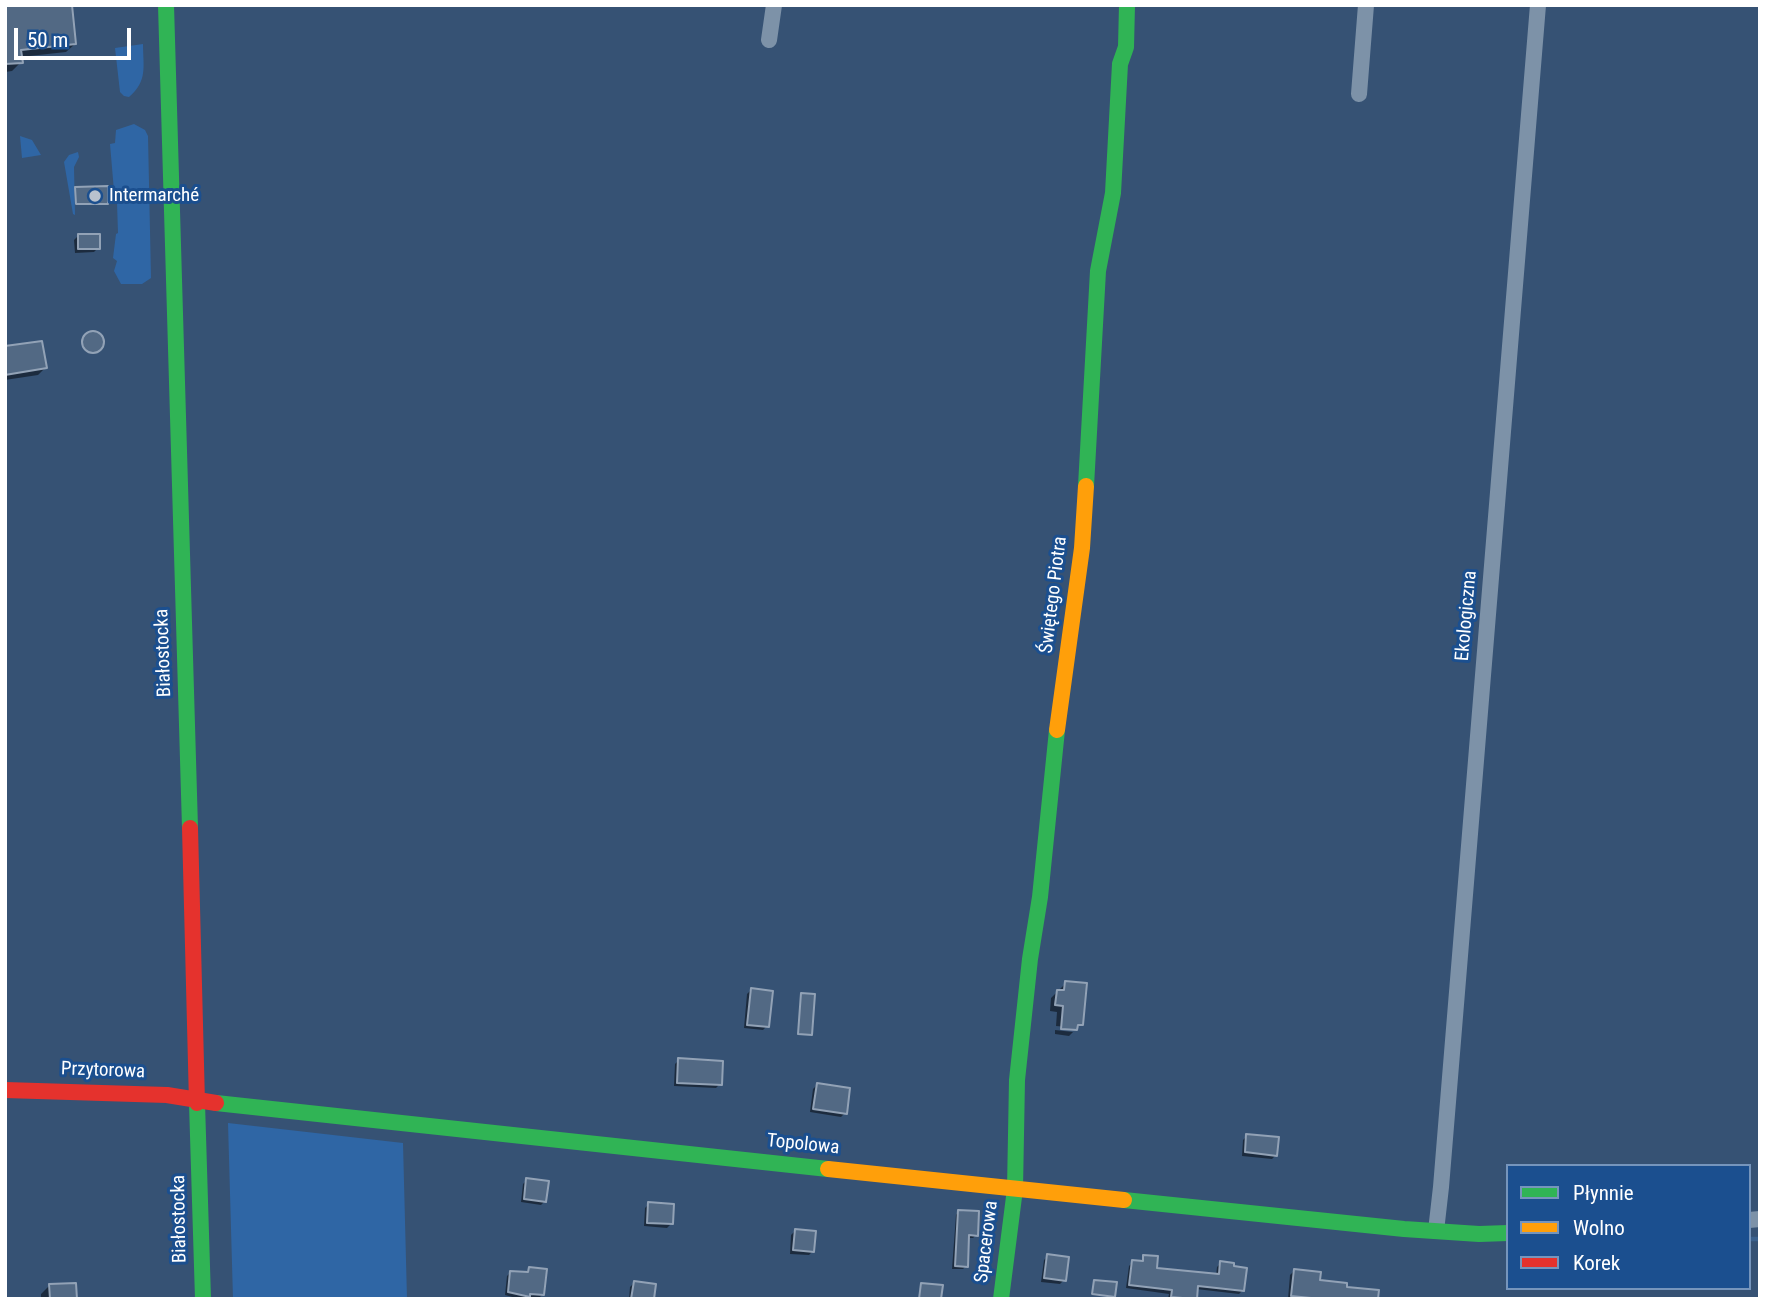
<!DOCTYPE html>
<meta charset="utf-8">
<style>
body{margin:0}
#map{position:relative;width:1765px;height:1304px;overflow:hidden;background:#365274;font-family:"Roboto Condensed",sans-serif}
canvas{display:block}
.frame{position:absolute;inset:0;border:7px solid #fff;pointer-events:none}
.legend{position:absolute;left:1506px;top:1164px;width:245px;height:126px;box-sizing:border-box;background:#1b4f8f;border:2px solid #7695bc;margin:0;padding:9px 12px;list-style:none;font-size:21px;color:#fff}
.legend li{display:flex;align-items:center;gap:14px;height:35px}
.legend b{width:35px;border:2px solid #7695bc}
.scale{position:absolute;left:14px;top:28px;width:117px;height:32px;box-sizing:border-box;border:4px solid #fff;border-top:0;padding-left:9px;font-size:21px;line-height:24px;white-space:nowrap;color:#fff;-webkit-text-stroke:5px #1b4f8f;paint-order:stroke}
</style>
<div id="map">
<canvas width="1765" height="1304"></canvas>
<div class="frame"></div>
<ul class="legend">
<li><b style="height:9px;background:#30b455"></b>Płynnie</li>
<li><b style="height:9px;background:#ff9f0a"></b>Wolno</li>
<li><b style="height:9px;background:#e5322d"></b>Korek</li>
</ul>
<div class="scale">50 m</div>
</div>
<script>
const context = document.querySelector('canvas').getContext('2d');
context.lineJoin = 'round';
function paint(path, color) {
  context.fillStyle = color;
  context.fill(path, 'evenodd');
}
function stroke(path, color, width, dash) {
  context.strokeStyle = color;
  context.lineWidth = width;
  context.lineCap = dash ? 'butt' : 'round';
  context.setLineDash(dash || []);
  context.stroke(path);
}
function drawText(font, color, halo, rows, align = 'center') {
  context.font = font + ' "Roboto Condensed",sans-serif';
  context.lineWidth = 6;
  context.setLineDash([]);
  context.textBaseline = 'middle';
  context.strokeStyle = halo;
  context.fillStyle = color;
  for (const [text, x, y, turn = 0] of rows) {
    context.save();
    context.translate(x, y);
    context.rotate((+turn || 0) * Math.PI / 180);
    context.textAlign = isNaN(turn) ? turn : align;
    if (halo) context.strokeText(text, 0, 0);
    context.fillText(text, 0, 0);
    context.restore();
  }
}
paint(new Path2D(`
 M143,44C143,66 148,81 129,97L124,96L120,92L115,48Z
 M134,124L145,130L148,136L151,278L142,284H121L114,271L117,261L113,258L116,234L118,233L117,203H115L110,144L115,143L116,130Z
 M20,136L32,140L41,155L22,158Z
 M78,152L79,157L74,167L75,215L73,214L64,162L69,155Z
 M228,1123L403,1143L407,1299H233Z`), '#2f66a5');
paint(new Path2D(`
 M5,5L75,44L66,52L20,57L21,62L12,71L5,72Z
 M76,188L107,204L75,205Z
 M78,236L98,248L94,252L75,253L74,240Z
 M82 343a10 10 0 1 1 20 0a10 10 0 1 1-20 0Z
 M5,348L45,368L38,375L5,380Z
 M1066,983L1081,1024L1069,1036L1055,1034V1030L1073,1032L1077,1028L1056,1026L1057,1012L1050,1011L1051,998Z
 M751,990L767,1026L763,1030L744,1028L747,994Z
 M679,1060L720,1084L716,1088L674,1086L675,1064Z
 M817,1085L845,1113L841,1117L810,1112L813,1089Z
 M1247,1136L1276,1155L1272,1159L1242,1156L1243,1140Z
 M527,1180L545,1201L541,1205L521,1202L523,1184Z
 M649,1204L671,1224L667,1228L644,1226L645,1208Z
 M959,1211L976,1235L973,1238H968L966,1266L963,1269H952L956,1215Z
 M795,1231L813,1251L809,1255L790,1254L791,1235Z
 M1048,1256L1064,1280L1060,1284L1041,1282L1044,1260Z
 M1144,1256L1155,1270L1216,1276L1217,1267L1221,1263L1243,1290L1239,1294L1196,1289L1195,1299H1168L1169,1294L1126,1288L1129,1266L1133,1262L1140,1263Z
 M530,1268L542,1295L538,1299H520L505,1295L507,1276L511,1272H526Z
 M1294,1271L1318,1282L1345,1288L1359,1299H1288L1290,1275Z
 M1094,1282L1114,1296L1091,1295Z
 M634,1283L653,1299H629L630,1287Z
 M50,1285L75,1299H24L41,1298V1294Z`), '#0007');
stroke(new Path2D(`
 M1749,1239H1760`), '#3b618d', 4.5);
const building = new Path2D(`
 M5,5H72L76,44L21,50L23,63L5,64Z
 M108,186V204H76L75,187Z
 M78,234H100V249H78Z
 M82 342a11 11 0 1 1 22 0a11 11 0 1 1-22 0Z
 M42,341L47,368L5,375V346Z
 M1065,981L1087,983L1083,1025H1078L1077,1030L1061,1029L1063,1006L1055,1005L1057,990H1064Z
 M751,988L773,991L769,1027L747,1025Z
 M801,993L815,994L812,1035L798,1034Z
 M678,1058L723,1061L722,1085L677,1083Z
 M817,1083L850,1088L847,1114L813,1109Z
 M1246,1134L1279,1137L1277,1156L1245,1152Z
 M526,1178L549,1181L546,1202L524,1199Z
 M648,1202L674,1204L673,1224L647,1223Z
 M958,1210L979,1211L978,1236L969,1235L968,1267L955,1266Z
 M795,1229L816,1231L814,1252L793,1250Z
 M1047,1254L1069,1257L1066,1281L1044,1278Z
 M1143,1255L1158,1256L1157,1268L1219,1274L1220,1261L1234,1263V1266L1247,1268L1244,1291L1198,1286L1197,1299H1194L1171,1297L1172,1290L1129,1285L1132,1260L1143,1261Z
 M529,1267L547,1269L544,1295L530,1294V1297L508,1292L510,1271L528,1272Z
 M1294,1269L1321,1272L1320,1280L1347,1283V1287L1379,1290L1378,1299H1321L1291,1296Z
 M1094,1280L1117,1282L1115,1297L1092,1294Z
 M634,1281L656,1284L654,1299H631Z
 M76,1283L77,1299H50L49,1284Z
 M921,1283L943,1285L941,1299H919Z`);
paint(building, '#526984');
stroke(building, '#92a2b6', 2);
stroke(new Path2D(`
 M769,40L774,5
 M1359,94L1366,5
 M1749,1220L1760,1219
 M1436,1231L1441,1187L1538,5`), '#7d92a8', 16);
stroke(new Path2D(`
 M166,5L190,828
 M1086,486L1098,271L1113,193L1120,64L1126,47L1127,5
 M197,1103L203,1299
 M216,1103L828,1169
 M1124,1200L1404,1229L1479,1234L1508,1233
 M1001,1299L1015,1189L1017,1080L1030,959L1040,897L1057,730`), '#30b455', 16);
stroke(new Path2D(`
 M1057,730L1082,548L1086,486
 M828,1169L1124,1200`), '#ff9f0a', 16);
stroke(new Path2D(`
 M190,828L197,1103
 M5,1090L167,1095L216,1103`), '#e5322d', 16);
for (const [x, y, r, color] of [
 [95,196,7,"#b9c2ce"]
]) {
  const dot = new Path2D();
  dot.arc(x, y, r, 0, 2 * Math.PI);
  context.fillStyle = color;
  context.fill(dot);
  stroke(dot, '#1b4f8f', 2.5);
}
drawText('19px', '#fff', '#1b4f8f', [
 ["Intermarché",109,196]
], 'left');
drawText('19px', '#fff', '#1b4f8f', [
 ["Świętego Piotra",1054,595,-83],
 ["Ekologiczna",1467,616,-85],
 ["Białostocka",164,653,-92],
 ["Przytorowa",103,1071,2],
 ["Topolowa",803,1145,6],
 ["Białostocka",180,1219,-91],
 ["Spacerowa",987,1242,-83]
]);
</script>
